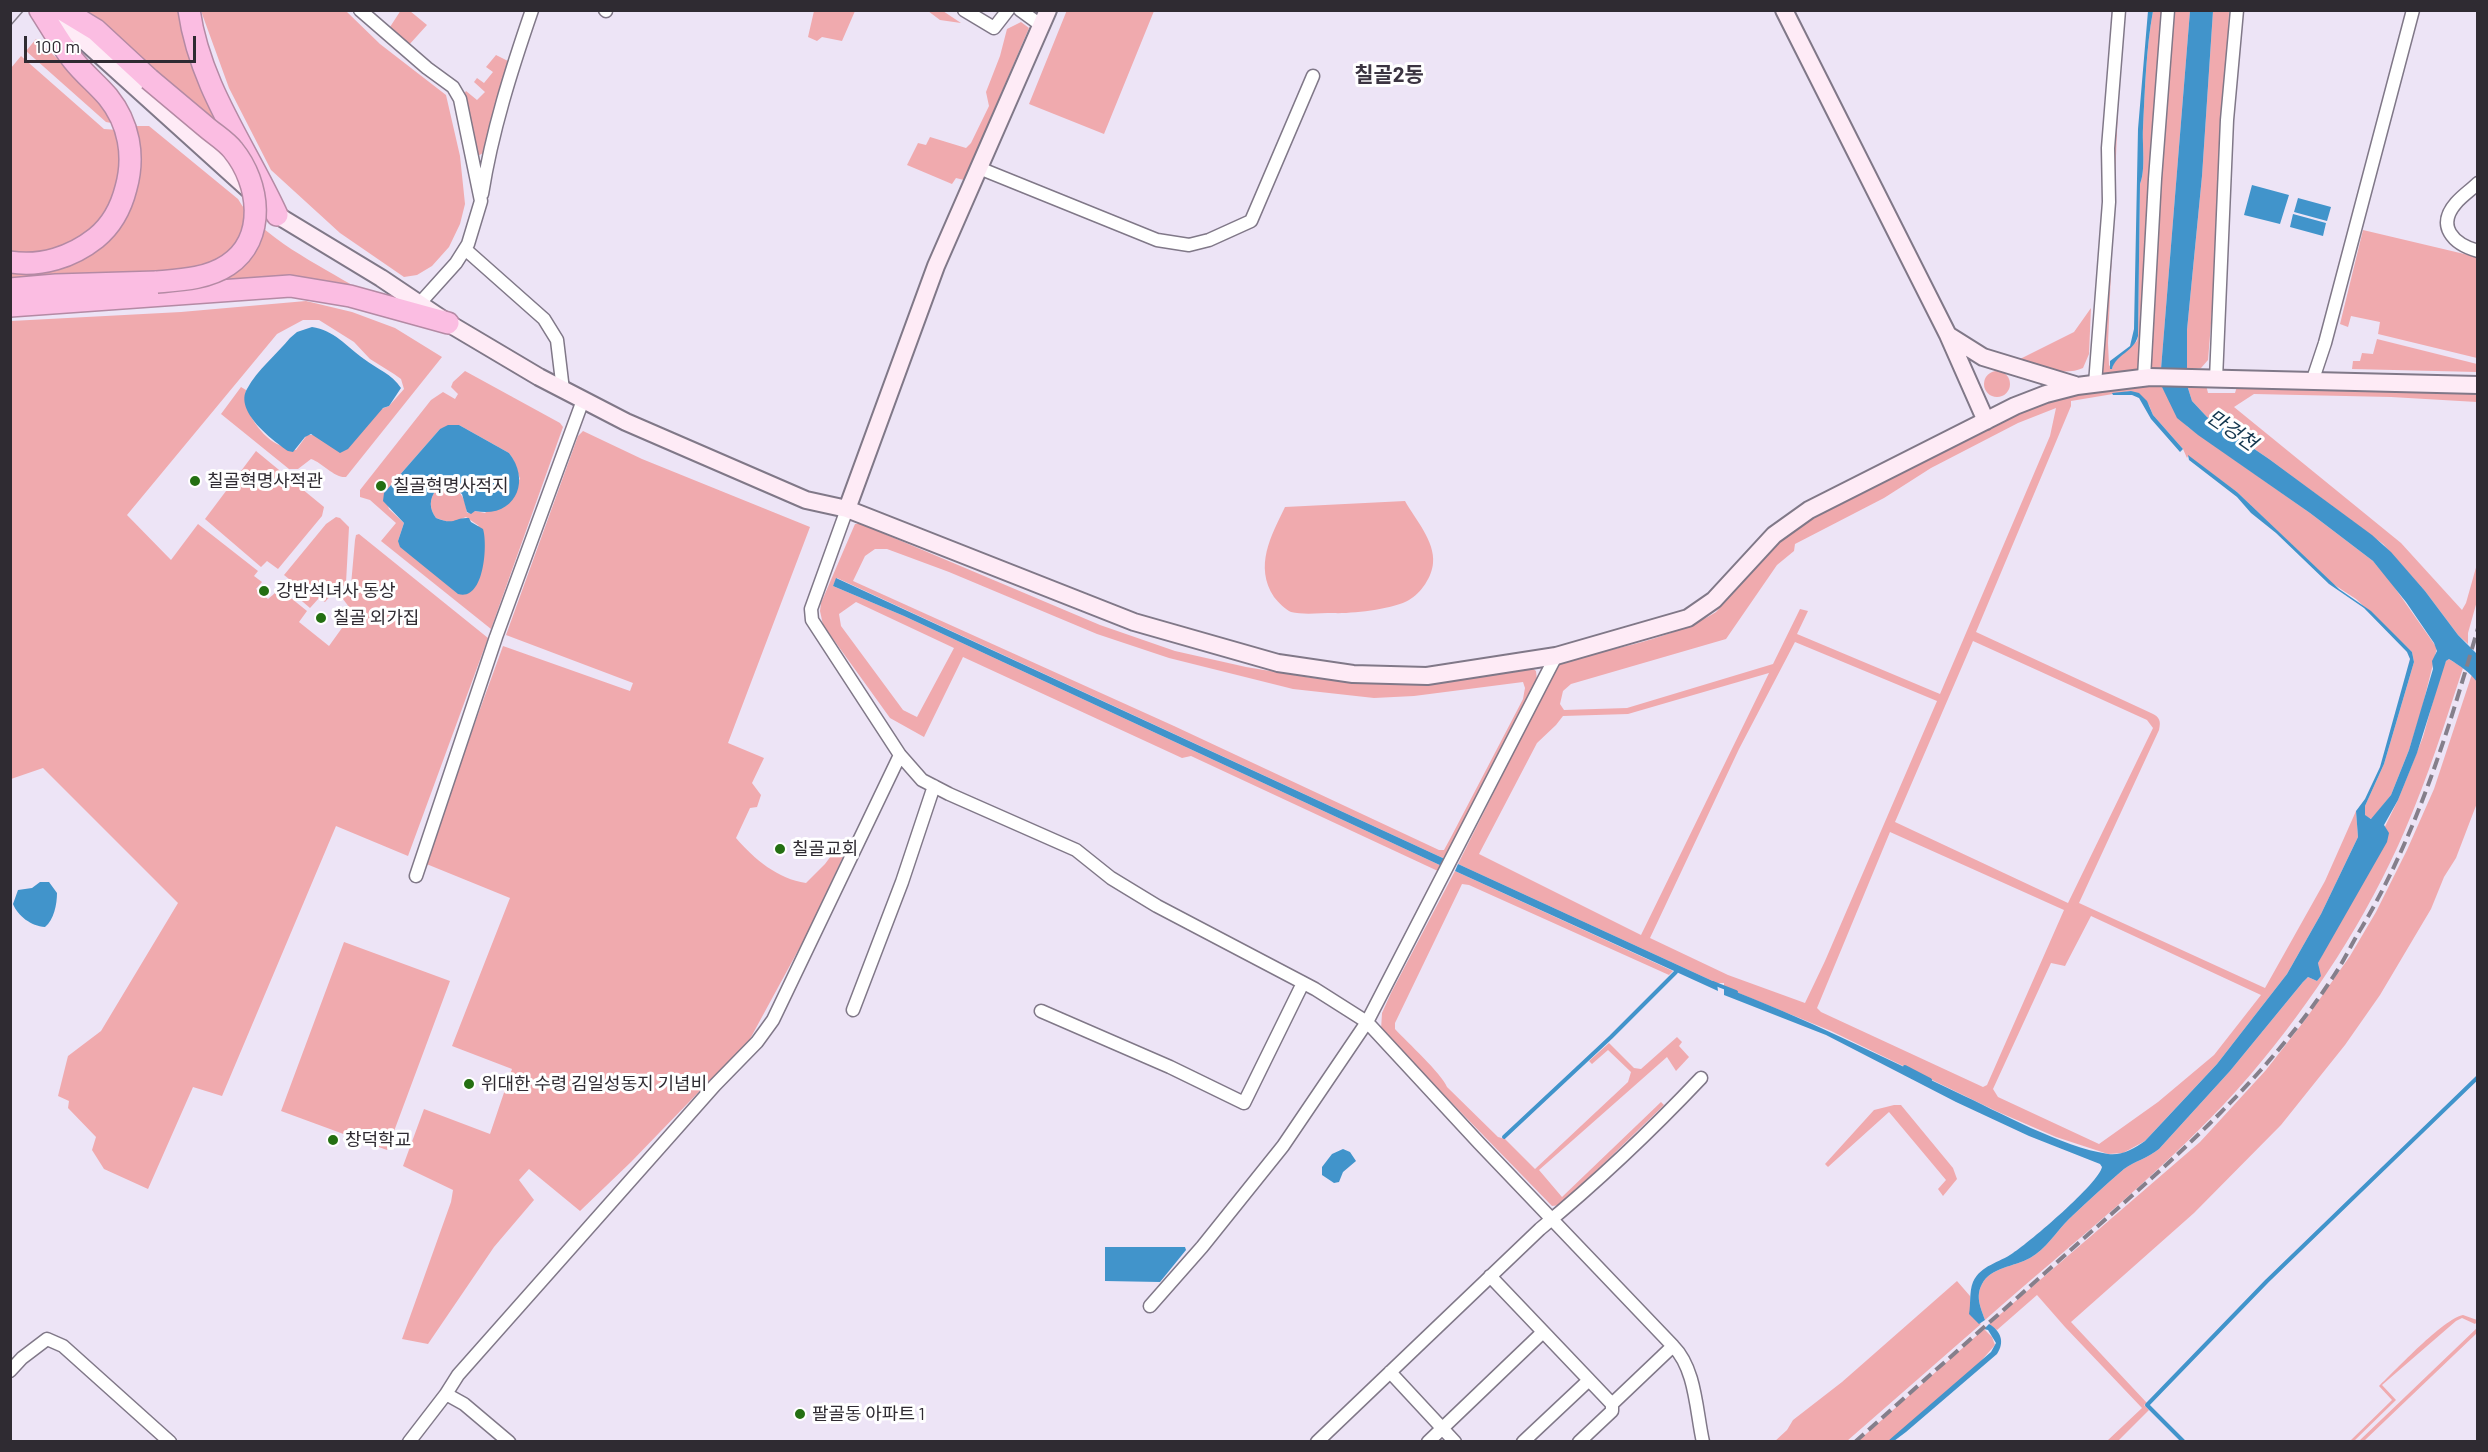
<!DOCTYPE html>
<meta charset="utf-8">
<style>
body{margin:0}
#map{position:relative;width:2488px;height:1452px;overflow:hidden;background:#ede4f6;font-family:Barlow,sans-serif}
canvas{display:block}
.frame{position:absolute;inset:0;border:12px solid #2f2b32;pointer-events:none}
.scale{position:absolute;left:24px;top:36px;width:172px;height:27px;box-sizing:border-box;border:3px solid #2f2b32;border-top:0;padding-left:8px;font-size:18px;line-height:21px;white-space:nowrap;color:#2f2b32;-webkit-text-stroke:4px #fff;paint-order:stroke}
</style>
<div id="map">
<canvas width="2488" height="1452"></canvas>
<div class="frame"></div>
<div class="scale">100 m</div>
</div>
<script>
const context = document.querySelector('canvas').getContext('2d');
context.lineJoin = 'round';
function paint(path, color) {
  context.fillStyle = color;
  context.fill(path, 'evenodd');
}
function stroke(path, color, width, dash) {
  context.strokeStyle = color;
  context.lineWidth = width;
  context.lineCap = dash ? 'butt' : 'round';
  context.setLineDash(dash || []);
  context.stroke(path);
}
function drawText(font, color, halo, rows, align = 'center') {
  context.font = font + ' Barlow,"Noto Sans KR",sans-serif';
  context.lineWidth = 6;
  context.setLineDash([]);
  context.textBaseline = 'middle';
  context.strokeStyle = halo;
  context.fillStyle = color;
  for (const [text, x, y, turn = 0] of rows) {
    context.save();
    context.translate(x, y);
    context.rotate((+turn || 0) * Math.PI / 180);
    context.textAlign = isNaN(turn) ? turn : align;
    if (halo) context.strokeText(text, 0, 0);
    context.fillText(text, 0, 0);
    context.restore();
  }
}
paint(new Path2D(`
 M401,10L410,11L427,25L408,46L390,27Z
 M1067,10L1154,11L1104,134L1029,104Z
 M82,11H184L233,139Z
 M201,11H346L380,44L446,95L460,156L465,204L460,224L449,247L432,266L417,275L404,277L340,233L271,170L229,88Z
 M814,11H855L842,41L822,37L817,41L808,37Z
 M928,11H943L961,23L940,20Z
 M2153,11H2166L2142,371L2103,373L2102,370L2113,141L2120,62L2108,343L2109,365L2112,369L2114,362L2137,341L2138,336L2140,184C2146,170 2142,144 2143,128C2145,89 2146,49 2153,11Z
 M2169,11H2190L2161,369H2150Z
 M2213,11H2229L2227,71L2218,177L2221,202L2208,360L2201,368L2187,369V330L2202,176Z
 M1021,22L1029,28L964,180L956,178L952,184L907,165L918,143L926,145L930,137L966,148L971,143L989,106L986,92L1000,56L1007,29Z
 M36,39L100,98L116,124L106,122L26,51Z
 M496,55L510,62L490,122L485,147L483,153L478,156L475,153L463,95L466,91L477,100L485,92L474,82L477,78L484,83L493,72L486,67Z
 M21,56L104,129L118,130L120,134V191L99,229L53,254L11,256V68Z
 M131,126H149L238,199C258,236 321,266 357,288L11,284L10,268L112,231Z
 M2363,230L2477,257V358L2378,334L2380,322L2351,316L2348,327L2340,324Z
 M306,301L352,312L395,328L442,357L346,477C334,478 323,463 311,459L298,469H289L221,414L241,387L246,390C243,410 259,434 277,444C283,447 290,448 296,450L307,435H314L389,406L404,389L401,379L394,374L370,359L354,342L319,320H303L277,334L127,515L171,560L198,524L258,571L254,576L262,582L256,589L268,599L275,593L282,598L286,594L307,611L299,622L329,646L347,621L340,614L349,607L343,599L351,585L355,540L356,535L359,534L488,638L408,856L336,826L222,1096L193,1087L148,1189L104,1169L92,1150L96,1137L68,1108L69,1101L58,1096L68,1056L101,1031L178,903L43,768L11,779V321L181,312Z
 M2091,308L2089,354L2083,368C2066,376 2036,369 2020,359L2074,332Z
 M2377,339L2477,364V372L2352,369L2353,361H2360L2362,353L2373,354Z
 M1984 384a13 13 0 1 1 26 0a13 13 0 1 1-26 0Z
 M465,371L560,423L563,427L491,629L381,541L396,523L370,500L360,497V490L431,400L443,392L455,399L458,394L451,387L453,382ZM459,425L509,453L513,459L520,479L485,513L475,511L467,513C465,493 455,483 436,490C429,499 429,509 436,518L451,523L466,517L479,526L398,541L404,523L389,509L384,493L440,429Z
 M2238,383L2477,389V402L2391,397L2254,394L2234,407L2401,543L2462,610L2466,603L2477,564V601L2468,633V644L2458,635L2425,591L2383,544L2269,459L2207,417L2192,401L2187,385H2206L2208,393H2235Z
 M2125,385H2161L2179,418L2188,427L2310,513L2373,561L2388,578L2437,648L2421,712L2409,750L2391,795L2372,819L2365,816V806L2384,764L2414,662L2412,652L2356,599L2333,584L2237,492L2188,456L2187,458L2183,449L2153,415L2149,405L2131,391L2071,401V406L1976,632L2151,713C2160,717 2161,721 2159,730L2079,903L2265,988L2325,881L2356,811L2358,837L2321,914L2287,974L2217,1064L2172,1112L2145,1141L2123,1153L2108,1154L2056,1137L1996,1111L1831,1031L1724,987V983H1717L1458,864L1557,666L1562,661C1609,650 1675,638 1716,612L1780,542L1803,523L2045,400ZM2056,408L2050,436L1940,694L1797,634L1808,611L1800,609L1773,664L1627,708L1564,710L1560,704L1563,691L1571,684L1726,639L1777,565L1794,551L1795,544L1884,498L1931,468L2018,423ZM1973,641L2147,720L2153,728L2068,903L1895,822ZM1795,642L1937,701L1825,961L1805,1003L1728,975L1650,938L1739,749ZM1769,673L1641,935L1479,854L1537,743L1556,725L1563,716L1628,714ZM1890,832L2064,910L1987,1085L1983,1087L1821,1012L1817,1008ZM2091,916L2261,995L2214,1055L2158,1102L2099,1144L1998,1097L1993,1089L2051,963L2065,966Z
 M583,431L642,459L810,527L728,743L764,758L752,783L761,795L757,807L750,808L736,838C754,859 778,879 806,883L825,864L842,841L848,846L807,934L750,1039L631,1162L580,1211L529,1169L519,1180L534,1200L494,1247L428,1344L402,1339L451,1202L453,1190L403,1166L424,1109L490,1134L512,1069L452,1046L510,898L424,863L503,646L630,691L633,683L506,635L578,436Z
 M256,451L324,507L322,516L278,569L267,561L261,567L205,519Z
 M1405,501C1415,519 1435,541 1433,563C1432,577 1421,593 1409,600C1394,609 1351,614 1333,613C1320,613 1303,615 1291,612C1286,610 1278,602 1274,597C1254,566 1271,536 1285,507Z
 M336,517L340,518L349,527L346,583L335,595L332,594L325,602L319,598L310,608L289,590L294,583L284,575L326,524Z
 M855,524H861L1100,625L1175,651L1246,667L1312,678L1394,684L1532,668L1536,671L1537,681L1447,860L837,578L833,586L904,616L1444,867L1440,872L1191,756L1182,758L963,657L924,737L890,718L823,625L820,611L821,603ZM875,549H887L949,572L1097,634L1169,658L1293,689L1374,698L1414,696L1523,682L1525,688L1523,699L1450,839L1444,850H1439L1174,726L853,581L865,556ZM856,602L954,648L917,717L903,710L841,626L839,614Z
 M2449,659L2463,668C2445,723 2428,777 2405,830C2367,918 2313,1001 2251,1074C2174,1164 2074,1241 1985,1320C1981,1308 1975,1297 1982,1284C1991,1267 2014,1267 2030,1258C2046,1249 2056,1232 2069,1219C2087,1202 2105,1185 2124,1169C2135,1161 2148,1158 2159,1149L2230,1071L2303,982L2308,977L2317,981L2320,976L2318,963L2398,800L2423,737L2442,669L2446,661Z
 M2472,674L2478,682L2477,803L2456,858L2444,877L2431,909L2380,995L2345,1045L2281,1125L2194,1213L2071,1322L2147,1403L2144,1405L2149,1410L2118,1441H2107L2142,1408L2065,1327L2037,1295L1997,1330L1989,1324L2200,1142L2266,1070L2305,1020L2350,956L2376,912L2407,850L2434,789Z
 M1455,871L1673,971L1669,975L1469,885L1462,884L1395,1023V1029C1407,1042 1442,1074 1447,1087L1498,1137L1505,1139L1535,1169L1628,1082L1631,1072L1608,1050L1592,1064L1589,1061L1609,1043L1634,1068L1641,1069L1677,1037L1682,1042L1679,1046L1689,1057L1676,1071L1667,1057L1539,1170L1562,1197L1661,1102L1664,1105L1561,1205L1552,1206L1381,1030L1382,1013L1391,993Z
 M344,942L450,981L387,1150L281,1111Z
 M1894,1105H1901L1953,1168L1957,1179L1943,1196L1938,1189L1946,1180L1889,1112L1828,1167L1825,1164L1874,1110Z
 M1957,1281L1970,1296V1314L1981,1324L1847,1441L1774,1442L1787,1430L1793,1420L1842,1382Z
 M2463,1315L2477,1320V1322L2475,1324L2462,1318L2456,1321L2382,1385L2396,1400L2354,1441H2350L2392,1400L2379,1386C2396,1370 2443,1319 2463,1315Z
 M2477,1328V1333L2364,1441H2359Z
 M1984,1329L1992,1337L1995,1345L1974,1369L1891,1440L1857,1442Z`), '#f0aaae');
paint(new Path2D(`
 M2148,11H2153C2146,49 2145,89 2143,128C2142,144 2146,170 2140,184L2138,336C2134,352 2116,354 2112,369H2110V361L2130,346L2134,329L2138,129Z
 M2190,11H2213L2202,176L2187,330V369H2161Z
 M2252,185L2289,195L2280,224L2244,215Z
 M2298,198L2331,207L2327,221L2294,212Z
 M2293,214L2326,223L2323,236L2290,227Z
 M312,327C334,330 346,346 364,359C377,369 392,374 401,388L389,406L383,408L348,449L340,453L311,434L305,437L293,452L288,451C272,440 234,411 247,389C257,370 277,354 290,338L297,332Z
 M2161,385H2187L2192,401L2207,417L2269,459L2372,535L2391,552L2425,591L2458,635L2477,654V682C2470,672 2460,666 2449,659L2446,661L2417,753L2398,800L2384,825L2389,833L2387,842L2318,963L2321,976L2317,981L2308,977L2303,982L2230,1071L2159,1149C2148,1158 2135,1161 2124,1169C2105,1185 2087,1202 2069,1219C2056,1232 2046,1249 2030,1258C2014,1267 1991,1267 1982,1284C1975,1297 1981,1308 1985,1320L1979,1324L1969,1314C1971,1304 1969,1292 1973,1282C1981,1265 1999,1263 2013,1253C2030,1242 2099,1183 2102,1167L2100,1164L2029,1136L1956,1102L1826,1035L1724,995V987C1804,1018 1879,1055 1956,1092C1999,1112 2062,1147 2108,1154C2121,1156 2134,1149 2145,1141L2217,1064L2287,974L2321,914L2358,837L2356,811L2365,799L2380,767L2410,659L2407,652L2364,608L2329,584L2276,533L2251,513L2237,497L2189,460L2188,455L2237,492L2339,589L2371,611L2412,652L2414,662L2384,764L2365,806V815L2371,819L2391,795L2409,750L2433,669L2432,661L2437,651L2434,643L2406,602L2373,561L2310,513L2198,435L2177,418Z
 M2131,391L2139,393L2147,401L2153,415L2183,449L2180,452L2151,419L2139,398L2132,395H2113L2112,393Z
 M448,425H459L509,453C532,482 514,519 475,511L471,514L467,512L462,494L450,487L436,490C429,499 429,509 436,518C455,526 454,517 469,518L471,522L483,529C488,545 484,602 458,594L400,547L398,541L404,523L383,501L384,493L440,429Z
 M836,578L1447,860L1444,867L904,616L833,586Z
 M1458,864L1717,983L1718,991L1455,871Z
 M40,882H49L57,893C57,904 54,920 45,927C31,926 18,916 13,904L18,890L32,888Z
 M1343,1149L1350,1152L1356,1161L1343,1172L1339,1182L1334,1183L1322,1175V1167L1332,1154Z
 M1105,1247H1185L1186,1250L1160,1282L1105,1281Z
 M1989,1324C2001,1331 2005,1342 1997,1354L1906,1432L1894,1441H1888L1991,1352L1996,1343L1988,1330L1984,1329Z`), '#4194cb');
stroke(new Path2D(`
 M1713,983L1736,992
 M1905,1067L1930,1080
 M1504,1137L1611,1037L1676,972
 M2184,1442L2147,1405L2267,1281L2478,1077`), '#4194cb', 4);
const street = new Path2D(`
 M360,10L427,68L453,87L460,99L481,201L468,244L456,263L420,303
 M605,10L606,11
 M964,10L994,28L1008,10
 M1020,10L1042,26
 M979,168L1157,240L1189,245L1209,240L1251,221L1313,76
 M2478,183C2471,190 2463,195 2456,203C2436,226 2453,244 2478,251
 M482,194C492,131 511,71 532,10
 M465,249L544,319L557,340L563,390
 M2144,378L2155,179L2168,10
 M2216,379L2227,120L2237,10
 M2312,382L2325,343L2413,10
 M2095,384L2109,202L2108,148L2119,10
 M847,509L811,609L812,620L900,755L922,780L949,794L1076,850L1111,878L1157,906L1315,989L1367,1022L1479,1143L1673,1346L1612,1404L1490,1276
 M416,876L496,637L583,400
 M853,1010L902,882L934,786
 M1041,1011L1170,1067L1244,1103L1303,983
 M1150,1306L1202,1247L1283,1146L1367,1022L1556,656
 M1673,1346C1696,1369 1696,1411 1703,1442
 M10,1371L22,1358L47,1339L63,1346L170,1442
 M1390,1372L1455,1442
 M446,1394L464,1404L509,1442
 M409,1442L446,1394L458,1375L715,1085L757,1042L773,1020L900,755
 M1317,1442L1540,1229C1597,1182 1650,1132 1701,1078
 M1428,1442L1543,1332
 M1523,1442L1589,1380
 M1579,1442L1612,1411V1404`);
const secondary = new Path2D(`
 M50,10L277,215L381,278L448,323L539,377L626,422L806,500L847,509L870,518L1134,622L1278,663L1353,674L1427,676L1556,656L1688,618L1714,600L1774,535L1809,510L2015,406L2046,394L2077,386L2150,377L2478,385
 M1784,10L1948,335L1986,421
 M1948,335L1983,357L2075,385
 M847,509L936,266L1048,10`);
const highway = new Path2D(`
 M63,10L96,30L149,79
 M189,10C200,87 246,147 277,215
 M10,262C41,267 72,257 96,238C112,225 121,208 126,188C135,156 129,123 108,97C97,84 84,74 73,60C61,45 51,27 40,10
 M10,289L56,285L157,282
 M10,306L290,286L350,296L448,323`);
stroke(street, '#807888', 15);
stroke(secondary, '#807888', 20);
stroke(highway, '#b48aa4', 24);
stroke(street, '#fff', 12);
stroke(secondary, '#feebf6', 16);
stroke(highway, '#fbbde2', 21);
stroke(new Path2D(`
 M10,26L24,10`), '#857f8b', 1.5);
stroke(new Path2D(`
 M1855,1442C1931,1374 2007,1307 2083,1239C2174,1159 2266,1079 2333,977C2344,961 2352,943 2362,927C2417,834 2448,732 2478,628`), '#857f8b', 4, [12, 6]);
const highwayBridge = new Path2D(`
 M149,79C168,95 186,110 205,126C214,134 226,141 233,150C260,183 267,239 228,265C207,279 180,280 157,282`);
stroke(highwayBridge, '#b48aa4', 24, []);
stroke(highwayBridge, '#fbbde2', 21);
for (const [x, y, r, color] of [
 [195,481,6,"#246f12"],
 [381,486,6,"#246f12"],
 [264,591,6,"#246f12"],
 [321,618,6,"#246f12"],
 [780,849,6,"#246f12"],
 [469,1084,6,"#246f12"],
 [333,1140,6,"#246f12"],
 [800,1414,6,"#246f12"]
]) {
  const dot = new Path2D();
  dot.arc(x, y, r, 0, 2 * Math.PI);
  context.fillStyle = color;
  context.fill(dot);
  stroke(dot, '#fff', 2);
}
drawText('18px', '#2f2b32', '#fff', [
 ["칠골혁명사적관",207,481],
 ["칠골혁명사적지",393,486],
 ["강반석녀사 동상",276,591],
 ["칠골 외가집",333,618],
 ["칠골교회",792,849],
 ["위대한 수령 김일성동지 기념비",481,1084],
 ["창덕학교",345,1140],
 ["팔골동 아파트 1",812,1414]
], 'left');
drawText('italic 20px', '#12354d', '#fff', [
 ["만겅천",2232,430,35]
]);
drawText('bold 21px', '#3b3441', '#fff', [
 ["칠골2동",1389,75]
]);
</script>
